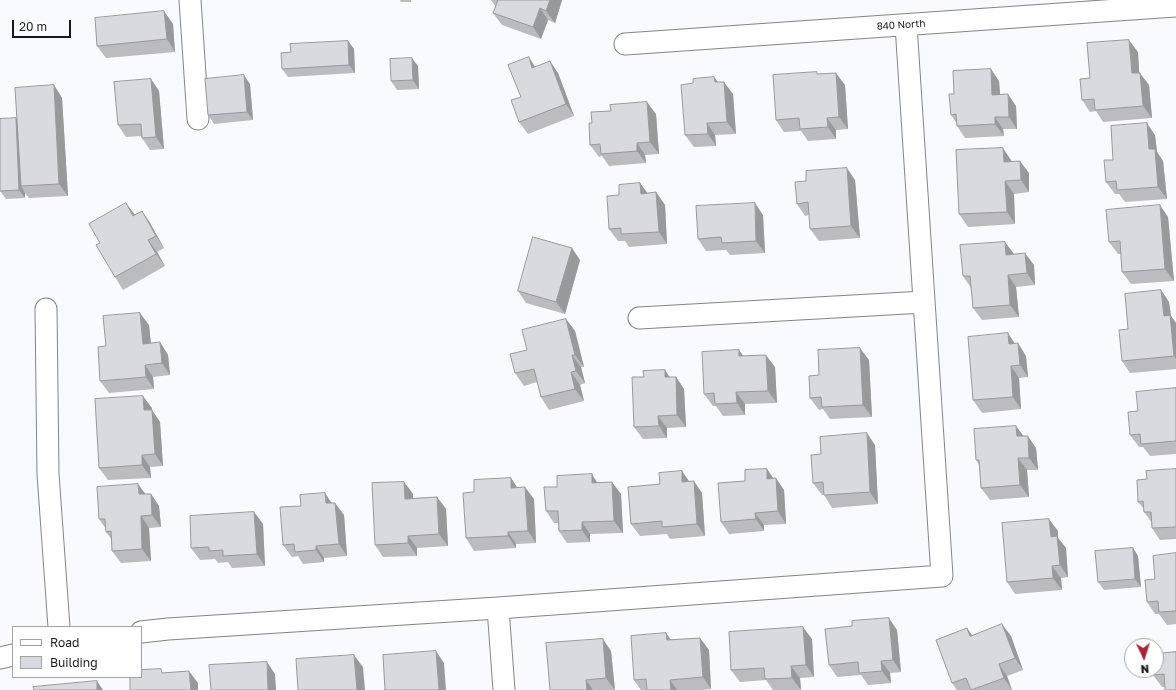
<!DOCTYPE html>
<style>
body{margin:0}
#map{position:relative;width:1176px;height:690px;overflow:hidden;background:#f9faff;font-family:"Golos Text",sans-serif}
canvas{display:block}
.legend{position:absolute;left:12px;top:626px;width:130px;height:52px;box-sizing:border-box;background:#fff;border:1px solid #a3a3a3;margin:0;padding:5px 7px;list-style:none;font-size:12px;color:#18181a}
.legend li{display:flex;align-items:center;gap:8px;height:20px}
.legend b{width:20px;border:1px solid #a3a3a3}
.north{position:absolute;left:1124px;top:638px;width:40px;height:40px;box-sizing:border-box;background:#fff;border:1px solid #a3a3a3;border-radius:50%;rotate:176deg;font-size:11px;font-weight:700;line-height:16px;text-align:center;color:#18181a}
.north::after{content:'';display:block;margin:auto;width:14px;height:18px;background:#b21f3a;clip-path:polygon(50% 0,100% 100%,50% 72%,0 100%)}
.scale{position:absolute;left:12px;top:20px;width:59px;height:18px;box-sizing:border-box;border:2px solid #18181a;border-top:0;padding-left:5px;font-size:12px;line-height:14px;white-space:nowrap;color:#18181a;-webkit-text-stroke:3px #fff;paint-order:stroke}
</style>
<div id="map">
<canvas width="1176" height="690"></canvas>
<ul class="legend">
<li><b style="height:5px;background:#fff"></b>Road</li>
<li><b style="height:11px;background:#d9dadf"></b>Building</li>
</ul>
<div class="north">N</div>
<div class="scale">20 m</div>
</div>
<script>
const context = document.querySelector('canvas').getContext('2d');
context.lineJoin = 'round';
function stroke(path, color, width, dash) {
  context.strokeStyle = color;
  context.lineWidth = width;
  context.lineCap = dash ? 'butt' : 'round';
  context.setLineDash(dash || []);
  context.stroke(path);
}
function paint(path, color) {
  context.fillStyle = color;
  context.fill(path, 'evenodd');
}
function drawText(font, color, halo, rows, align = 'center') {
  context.font = font + ' "Golos Text",sans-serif';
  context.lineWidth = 4;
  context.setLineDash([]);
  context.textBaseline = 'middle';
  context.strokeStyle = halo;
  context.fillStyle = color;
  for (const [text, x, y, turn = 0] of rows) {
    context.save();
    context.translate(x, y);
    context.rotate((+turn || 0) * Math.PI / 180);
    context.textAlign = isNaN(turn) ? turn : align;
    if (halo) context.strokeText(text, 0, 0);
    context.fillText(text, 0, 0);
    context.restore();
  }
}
const minor = new Path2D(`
 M190,0L198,119
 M625,44L1176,6
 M46,309L48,474L59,627
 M639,318L924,302
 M498,608L504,690
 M141,632L168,629L498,608L942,576L906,25
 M0,658L13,655`);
stroke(minor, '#838489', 23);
stroke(minor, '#fff', 21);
paint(new Path2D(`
 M400,0H411V2H401Z
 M491,0H562L555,23L548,20L541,39L502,25L493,13L496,7Z
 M173,24L175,52L106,58L97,46Z
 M348,41L354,49L355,73L288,77L282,69L291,52Z
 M1138,52L1139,73L1149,85L1152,118L1103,122L1096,111L1090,112L1082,100L1090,78Z
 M418,66L419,89L397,90L391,81Z
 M535,67L558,73L574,116L528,134L519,122L521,97Z
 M818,74L845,85L848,129L836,130V139L808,141L801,131L784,132L776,120Z
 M714,77L718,82L733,94L736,134L715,135L716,146L694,147L685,135L693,83Z
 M151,79L159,91L164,149L150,150L142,138L141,136L126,137L118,125Z
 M999,81L1000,94L1016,106L1017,129H1003L1004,136L965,138L957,126V124L951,115L954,94Z
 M250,84L253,120L214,124L208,115Z
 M54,85L62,98L68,196L29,198L25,193V198L6,199L0,191L16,118L17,120Z
 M656,114L659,154L645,155L646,163L609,166L602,156L599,157L590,145L592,123Z
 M1155,135L1157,152L1163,161L1167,199L1125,202L1119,194H1115L1106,182L1113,160Z
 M1011,160L1012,162L1029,173V192L1014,194L1015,224L968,227L959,214Z
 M855,180L860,238L819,241L810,229L809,215L805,216L797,204Z
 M640,183L647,193L656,192L665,205L667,244L629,247L625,241H618L609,229L619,195Z
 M126,203L134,215L142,211L150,223L164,248L157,252L165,266L123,290L115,277L100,243Z
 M763,215L765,253L730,255L726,250L706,251L698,239Z
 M1168,217L1174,281L1131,284L1122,272L1121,254H1118L1109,242Z
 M1014,254L1034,265L1035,285L1016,287L1019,317L982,320L973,308L971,288L963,276Z
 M580,260L565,314L526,303L518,291Z
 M1161,290L1169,302L1171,316L1176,323V369L1130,373L1122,361L1128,329Z
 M566,319L575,331L584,367H581L585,383L580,385L584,401L549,410L541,397L537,382L524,386L515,373L527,350Z
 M149,325L151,343L160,342L168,355L170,375L153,377L154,389L109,393L100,381L106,346Z
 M1008,333L1015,344L1026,356L1028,377L1019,378L1021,409L982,413L973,400Z
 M739,350L743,356L775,367L777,403L745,404V415L723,416L716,406H713L704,394Z
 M869,360L872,417L830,419L823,409L819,410L810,398L819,375Z
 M665,370L669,377H676L684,389L686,427L667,428V438L643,439L634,427L644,377Z
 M1176,388V454L1150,456L1143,447H1139L1130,435L1138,411Z
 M152,408V410L160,422L163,466L150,467L151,478L108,480L99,468Z
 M1016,426L1023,436L1036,448L1038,470H1027L1029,497L990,500L981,488L979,465L976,460Z
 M875,445L878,504L832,508L824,495H822L813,483L821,454Z
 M767,469L773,478L784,490L786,524L764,525V531L729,534L721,522L745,481Z
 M1176,469V539L1160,540L1152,528V523L1144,512V509L1138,502L1147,479Z
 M682,471L689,481L702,493L705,536L670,539L667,534L640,536L631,524L660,484Z
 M404,482L413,494V498L437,497L446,509L448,546L417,548V556L383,557L375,545Z
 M598,483L621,494L623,533L590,534V542L567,543L559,531L558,523H554L546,511L557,487Z
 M518,488L534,499L536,543L516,544V548L474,551L466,538Z
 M325,493L331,503H335L344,515L347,556L324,558V562L303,564L298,556L292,557L283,545L301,506Z
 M145,494H151L159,506L161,527L149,528L151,561L121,563L112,551V540L106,532V529L99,519Z
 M254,512L263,524L265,566L232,568L228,562L218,563L215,559L200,560L191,548Z
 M1058,531V538L1066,548L1068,577L1061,578L1062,590L1015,594L1007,582Z
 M1133,548L1138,556L1141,587L1104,590L1098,582Z
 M1176,553V624L1167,625L1159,614H1155L1147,602L1155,579Z
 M967,628L972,635L1011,636L1023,670L1007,676L1012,690H957L952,683Z
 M897,630L901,672L890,673L891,683L868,685L861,675L837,677L829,665Z
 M666,633L671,640L700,638L709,650L711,689L702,690H641L634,680Z
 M812,639L814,677L800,678L801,690H773L766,680L740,682L731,670Z
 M611,651L615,690H550Z
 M1176,652L1165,687H1162L1153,675Z`), '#bbbbc0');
paint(new Path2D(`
 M550,0H562L555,23L546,11Z
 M540,8L548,20L541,39L533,27Z
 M164,11L173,24L175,52L167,39Z
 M1129,40L1138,52L1140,86L1132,73Z
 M348,41L354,49L355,73L349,65Z
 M529,57L537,70L532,68Z
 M412,58L418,66L419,89L413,80Z
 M550,61L558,73L574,116L566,104Z
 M991,69L999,81L1001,107L992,95Z
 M836,73L845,85L848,129L839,117Z
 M1140,73L1149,85L1152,118L1143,106Z
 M244,75L250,84L253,120L247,112Z
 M714,77L723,89L715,82Z
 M151,79L159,91L164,149L156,137Z
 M724,82L733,94L736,134L727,122Z
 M54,85L62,98L68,196L59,184Z
 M1008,94L1016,106L1017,129L1009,117Z
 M647,102L656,114L659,154L650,142Z
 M995,117L1003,129L1004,136L995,124Z
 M16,118L22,127L21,186L25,193V198L19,190Z
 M827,118L836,130V139L828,127Z
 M707,123L715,135L716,146L708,134Z
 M1147,123L1155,135L1157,152L1163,161L1167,199L1158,187L1149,149Z
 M637,143L645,155L646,163L637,151Z
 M1003,148L1011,160L1012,174L1004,162Z
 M1020,161L1029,173V192L1021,180Z
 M847,168L855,180L860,238L851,226Z
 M1005,181L1014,194L1015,224L1007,212Z
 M640,183L649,195L641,194Z
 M656,192L665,205L667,244L659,232Z
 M126,203L135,215L133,216Z
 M755,203L763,215L765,253L756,241Z
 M1160,205L1168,217L1174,281L1165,269Z
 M142,211L150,223L164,248L156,236Z
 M148,240L157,252L165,266L156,254Z
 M1005,242L1014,254L1015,267L1006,255Z
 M572,248L580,260L565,314L556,302Z
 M1025,253L1034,265L1035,285L1027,273Z
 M1008,275L1016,287L1019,317L1010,305Z
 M1161,290L1169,302L1171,316L1176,323V359L1174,356L1164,316Z
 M140,313L149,325L152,356L143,344Z
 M566,319L575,331L584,367L575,355Z
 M1008,333L1016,346L1009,344Z
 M160,342L168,355L170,375L162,363Z
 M1018,343L1026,356L1028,377L1020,365Z
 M860,348L869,360L872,417L863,405Z
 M739,350L747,362L739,356Z
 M572,355L581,367L585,383L576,371Z
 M766,355L775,367L777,403L768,391Z
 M145,365L153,377L154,389L146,377Z
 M1011,366L1019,378L1021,409L1013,397Z
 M665,370L673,382L665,377Z
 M571,372L580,385L584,401L575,389Z
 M676,377L684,389L686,427L677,415Z
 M736,392L745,404V415L737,403Z
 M143,396L152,408L153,422L144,410Z
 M152,410L160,422L163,466L155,454Z
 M658,416L667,428V438L659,426Z
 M1016,426L1025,438L1017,436Z
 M867,433L875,445L878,504L870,492Z
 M1028,436L1036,448L1038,470L1029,458Z
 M142,455L150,467L151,478L142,465Z
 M1018,458L1027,470L1029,497L1020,485Z
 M767,469L775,481L767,479Z
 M682,471L690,483L682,482Z
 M592,474L600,487L592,483Z
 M511,478L519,490L511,488Z
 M776,478L784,490L786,524L778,511Z
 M694,481L702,493L705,536L697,524Z
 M404,482L413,494V511L405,499Z
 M612,482L621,494L623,533L614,521Z
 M138,484L147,496L139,494Z
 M525,487L534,499L536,543L528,531Z
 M325,493L333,505L326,503Z
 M151,494L159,506L161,527L152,515Z
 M437,497L446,509L448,546L439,534Z
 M335,503L344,515L347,556L339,544Z
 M254,512L263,524L265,566L257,554Z
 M755,513L764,525V531L756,519Z
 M141,516L149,528L151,561L142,549Z
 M1049,519L1058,531V538L1066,548L1068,577L1060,565L1051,537Z
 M582,522L590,534V542L582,530Z
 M508,532L516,544V548L508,536Z
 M408,536L417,548V556L408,543Z
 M316,546L324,558V562L316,550Z
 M1133,548L1138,556L1141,587L1135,579Z
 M1052,566L1061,578L1062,590L1053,578Z
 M889,618L897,630L901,672L893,660Z
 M1002,624L1011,636L1023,670L1015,658Z
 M803,627L812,639L814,677L806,665Z
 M967,628L976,641L970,636Z
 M666,633L675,646L667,640Z
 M700,638L709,650L711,689L703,677Z
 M603,639L611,651L615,690L606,678Z
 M436,651L444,663L446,690H439Z
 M354,655L363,667L365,690H357Z
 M881,661L890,673L891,683L882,671Z
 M267,662L275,674L276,690H268Z
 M999,664L1007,676L1012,690L1004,678Z
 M791,666L800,678L801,690L792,678Z
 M189,671L198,683V690H191Z
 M586,680L593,690H587Z
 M670,680L677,690H671Z
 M97,681L103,690H97Z`), '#98999c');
const building = new Path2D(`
 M497,0H550L546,11L540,8L533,27L493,13L498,0Z
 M164,11L167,39L97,46L95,18Z
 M1129,40L1132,73H1140L1143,106L1095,110L1094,99L1082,100L1080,79L1090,78L1087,43Z
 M348,41L349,65L282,69L281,53L291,52L290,44Z
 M529,57L532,68L550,61L566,104L519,122L511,100L521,97L508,65Z
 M412,58L413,80L391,81L390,59Z
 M991,69L992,95L1008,94L1009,117H995V124L957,126L956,114L951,115L949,94H954L953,71Z
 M817,72V74L836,73L839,117L827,118L828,127L800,129L799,118L776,120L773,75Z
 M244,75L247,112L208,115L205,79Z
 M714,77L715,82H724L727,122L707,123L708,134L685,135L681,85L693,83V79Z
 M151,79L156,137L142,138L141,124L118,125L114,82Z
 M54,85L59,184L21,186L15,88Z
 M647,102L650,142L637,143V151L601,154L600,144L590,145L589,123H592L591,112L611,111L610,105Z
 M16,118L19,190L0,191V119Z
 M1147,123L1149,149H1155L1158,187L1117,190L1116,181L1106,182L1104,160H1113L1111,126Z
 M1003,148L1004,162L1020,161L1021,180L1005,181L1007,212L959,214L956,150Z
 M847,168L851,226L810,229L808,202L797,204L795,182L806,181V171Z
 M640,183L641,194L656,192L659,232L621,234V228L609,229L607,196L619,195V185Z
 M126,203L133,216L142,211L156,236L148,240L156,254L115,277L96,245L100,243L89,224Z
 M755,203L756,241L722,243L721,237L698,239L696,206Z
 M1160,205L1165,269L1122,272L1120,241L1109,242L1106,210Z
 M533,237L572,248L556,302L518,291Z
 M1005,242L1006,255L1025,253L1027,273L1008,275L1010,305L973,308L970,276H963L960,245Z
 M1161,290L1164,316L1170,315L1174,356L1122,361L1119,330L1128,329L1125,294Z
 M140,313L143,344L160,342L162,363L145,365L146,377L100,381L98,347L106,346L103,316Z
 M566,319L575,355H572L576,371L571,372L575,389L541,397L534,369L515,373L510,354L527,350L522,330Z
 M1008,333L1009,344L1018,343L1020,365L1011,366L1013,397L973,400L968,337Z
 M860,348L863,405L822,407L821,397L810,398L809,376L819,375L818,350Z
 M739,350V356L766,355L768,391L736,392L737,403L715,404L714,393L704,394L702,352Z
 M665,370V377H676L677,415L658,416L659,426L634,427L632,377H644L643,371Z
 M1176,388V441L1141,444L1140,434L1130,435L1128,412L1138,411L1136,392Z
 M143,396L144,410H152L155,454L142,455V465L99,468L95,399Z
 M1016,426L1017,436H1028L1029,458H1018L1020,485L981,488L979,460H976L974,429Z
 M867,433L870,492L824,495L823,482L813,483L811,455L821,454L820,437Z
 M767,469V479L776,478L778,511L755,513L756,519L721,522L718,483L745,481V470Z
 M1176,469V527L1152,528L1151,512H1144L1143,501L1138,502L1137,480L1147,479L1146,471Z
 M682,471V482L694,481L697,524L662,527V521L631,524L628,487L660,484L659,473Z
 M592,474V483L612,482L614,521L582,522V530L559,531L558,511H546L544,487H557V476Z
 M511,478V488L525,487L528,531L508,532V536L466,538L463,493L474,492V480Z
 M404,482L405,499L437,497L439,534L408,536V543L375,545L372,483Z
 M138,484L139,494H151L152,515L141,516L142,549L112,551L111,531L106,532L105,519H99L97,487Z
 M325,493L326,503H335L339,544L316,546V550L295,552L294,544L283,545L280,507L301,506L300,495Z
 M254,512L257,554L223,556V550L209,551V547L191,548L190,516Z
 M1049,519L1051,537L1057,536L1060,565L1052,566L1053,578L1007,582L1002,523Z
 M1133,548L1135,579L1098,582L1095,551Z
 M1176,553V611L1159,612L1158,601L1147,602L1145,580L1155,579L1153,556Z
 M889,618L893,660L881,661L882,671L859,673L858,662L829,665L825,629L852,626V621Z
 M1002,624L1015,658L999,664L1004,678L971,690L966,678L952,683L936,640L967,628L970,636Z
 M803,627L806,665L791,666L792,678L765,679L764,668L731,670L729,632Z
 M666,633L667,640L700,638L703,677L670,680L671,690H647L646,679L634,680L631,636Z
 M603,639L606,678L586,680L587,690H550L546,643Z
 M436,651L439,690H385L383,655Z
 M1176,652V690H1165L1164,674L1153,675V670H1156V654Z
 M354,655L357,690H298L296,659Z
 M267,662L268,690H211L209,665Z
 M161,669L162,673L189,671L191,690H130V677H141V670Z
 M97,681V690H34L33,687Z`);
paint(building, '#d9dadf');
stroke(building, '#98999c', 1);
drawText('10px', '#18181a', '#fff', [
 ["840 North",901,25,-4]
]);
</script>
